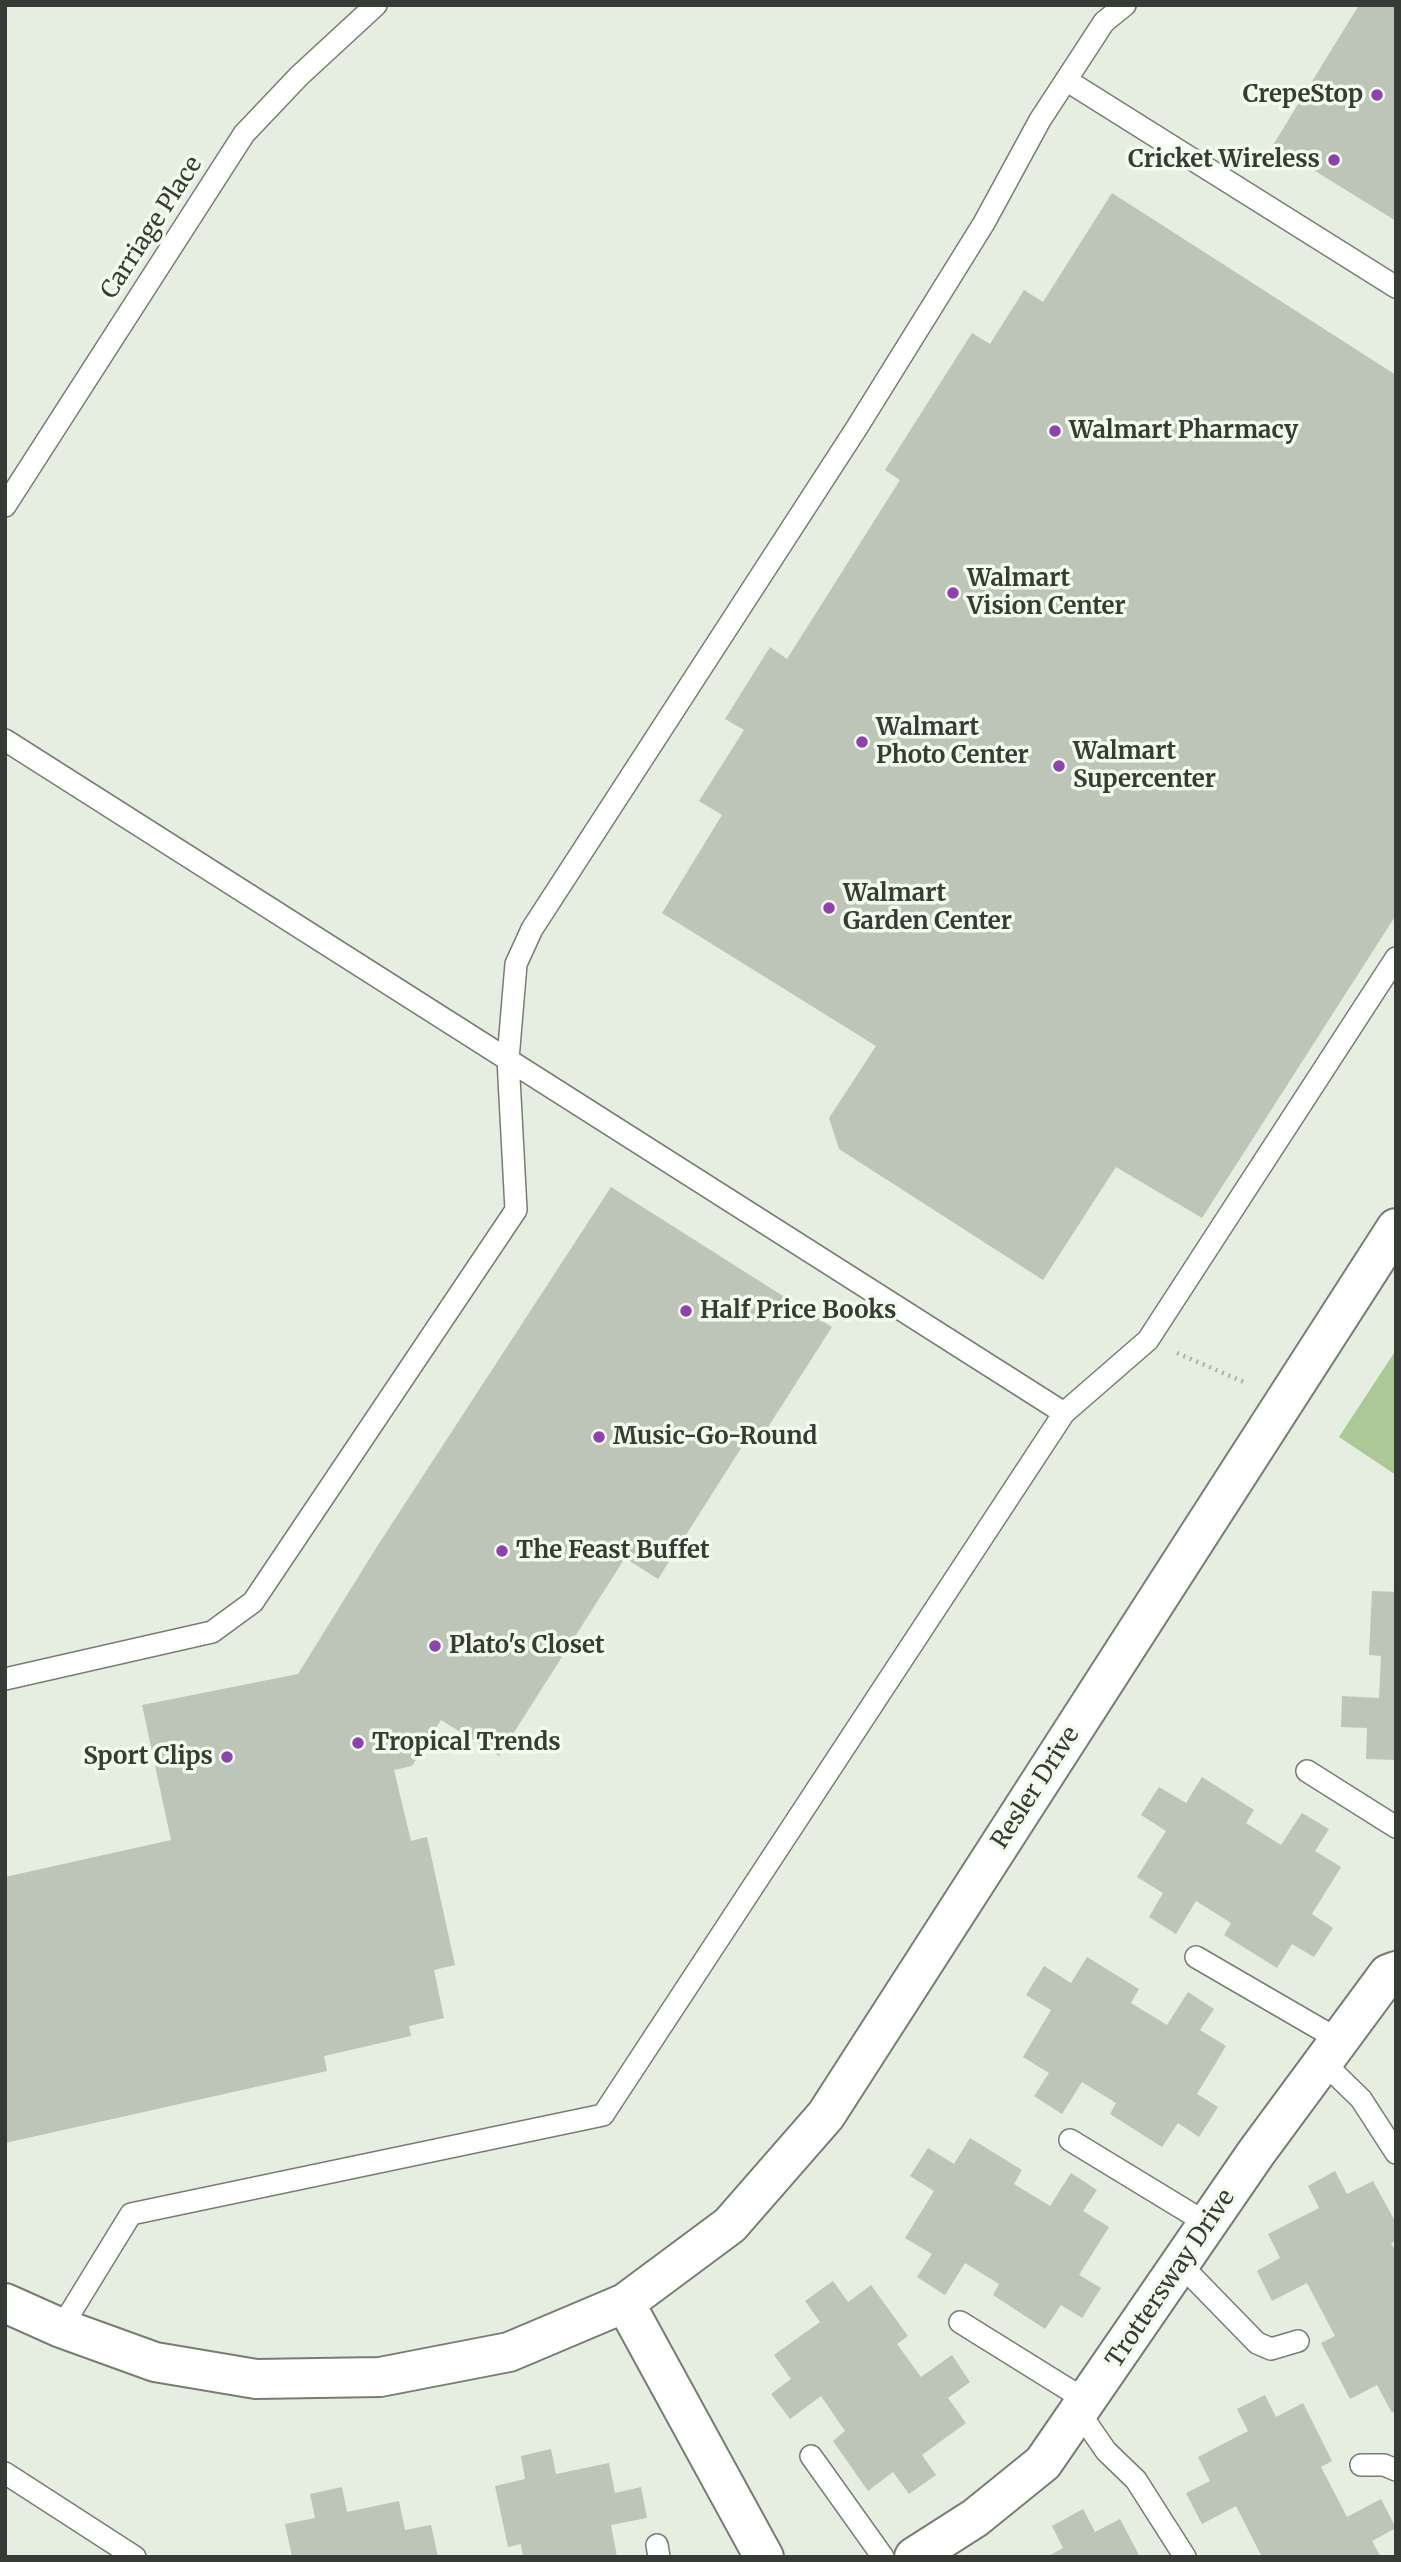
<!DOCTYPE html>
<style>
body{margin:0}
#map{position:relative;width:1401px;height:2562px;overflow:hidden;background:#e5eee0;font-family:Merriweather,serif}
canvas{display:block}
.frame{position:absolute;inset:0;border:7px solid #373b35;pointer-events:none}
</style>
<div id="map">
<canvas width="1401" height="2562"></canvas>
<div class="frame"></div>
</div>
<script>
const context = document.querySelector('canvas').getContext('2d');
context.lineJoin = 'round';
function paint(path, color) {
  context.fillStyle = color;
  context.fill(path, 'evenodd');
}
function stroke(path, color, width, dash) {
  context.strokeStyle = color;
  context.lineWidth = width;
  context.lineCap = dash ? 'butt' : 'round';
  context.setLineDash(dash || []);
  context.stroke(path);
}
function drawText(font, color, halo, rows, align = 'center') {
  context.font = font + ' Merriweather,serif';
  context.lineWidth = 7;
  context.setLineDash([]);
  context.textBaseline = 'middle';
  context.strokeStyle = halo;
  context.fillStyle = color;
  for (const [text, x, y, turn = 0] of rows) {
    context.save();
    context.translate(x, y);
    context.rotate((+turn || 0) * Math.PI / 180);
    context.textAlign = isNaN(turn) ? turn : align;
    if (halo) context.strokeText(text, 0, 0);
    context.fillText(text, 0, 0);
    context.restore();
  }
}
paint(new Path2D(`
 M1396,1350V1475L1339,1437Z`), '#abc896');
paint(new Path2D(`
 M1359,5H1396V221L1273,145Z
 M1112,193L1396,375V915L1202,1218L1116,1167L1043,1280L839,1149L829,1118L876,1046L662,913L722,815L699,801L744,730L725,719L770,647L787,659L900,480L885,470L972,333L990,344L1024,290L1043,302Z
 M611,1187L832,1327L761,1438L752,1431L658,1579L625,1558L499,1756L441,1720L412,1766L394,1770L411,1841L427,1837L455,1965L434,1970L444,2018L409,2026L411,2036L324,2056L327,2071L5,2143V1877L171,1840L142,1705L298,1674L378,1545Z
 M1372,1591L1396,1592V1760L1366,1759L1367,1728L1341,1727L1342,1696L1379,1698L1381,1656L1369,1655Z
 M1202,1777L1254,1810L1246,1823L1281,1845L1302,1813L1329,1829L1315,1851L1341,1867L1312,1914L1333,1928L1314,1957L1292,1944L1277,1968L1224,1935L1231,1923L1196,1901L1176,1934L1149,1917L1163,1893L1137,1877L1166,1831L1141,1815L1159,1787L1186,1803Z
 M1087,1957L1139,1989L1131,2003L1167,2025L1188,1992L1214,2009L1200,2030L1226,2046L1197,2094L1218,2107L1199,2137L1178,2123L1162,2147L1110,2114L1116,2103L1082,2082L1062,2114L1034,2096L1049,2073L1023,2057L1051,2010L1026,1995L1044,1966L1071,1983Z
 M970,2138L1022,2170L1014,2184L1050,2206L1071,2173L1097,2190L1083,2211L1109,2227L1079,2275L1101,2288L1082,2318L1061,2305L1045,2329L993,2295L999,2284L965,2263L945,2295L917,2277L932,2254L905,2238L934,2191L910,2176L928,2148L954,2164Z
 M1335,2171L1347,2194L1373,2181L1396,2223V2241L1391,2243L1396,2252V2410L1392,2413L1377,2385L1350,2399L1321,2343L1335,2336L1307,2283L1272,2301L1257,2271L1280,2258L1268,2234L1319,2208L1308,2186Z
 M833,2281L848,2302L871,2285L908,2336L897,2344L921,2377L952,2355L970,2382L948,2398L966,2423L922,2455L936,2475L909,2494L893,2472L868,2491L833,2441L845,2431L821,2396L790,2419L771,2394L791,2379L774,2355L820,2322L805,2301Z
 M1265,2395L1276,2417L1303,2403L1332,2461L1321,2467L1347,2517L1381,2499L1396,2528L1372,2541L1381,2557H1262L1236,2506L1202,2524L1186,2493L1210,2481L1198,2457L1248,2431L1237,2409Z
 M551,2449L556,2474L609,2463L615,2493L641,2487L647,2518L611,2525L617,2557H523L521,2544L508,2547L495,2486L525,2479L521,2456Z
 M342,2487L347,2512L399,2501L405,2530L431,2525L438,2557H292L285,2524L315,2518L310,2494Z
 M1083,2509L1095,2532L1120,2519L1140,2557H1047L1063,2548L1052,2526Z`), '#bcc5b7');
const service = new Path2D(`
 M1066,80L1396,287
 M5,506L244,134L299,76L376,5
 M5,740L1064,1413
 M5,1679L212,1632L253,1602L516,1210L508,1059L516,964L532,929L856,429L984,223L1040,120L1104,22L1125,5
 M1307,1771L1396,1827
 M1196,1957L1339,2040
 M1323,2062L1361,2099L1396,2153
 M1070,2140L1208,2224
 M1181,2265L1257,2343L1271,2349L1298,2341
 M960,2322L1087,2401
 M61,2328L131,2214L603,2115L1064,1413L1148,1340L1396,958
 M1079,2412L1106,2451L1136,2480L1185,2557
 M811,2456L883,2557
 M1361,2465H1384L1396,2470
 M5,2473L135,2557
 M657,2545L659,2557`);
const minor = new Path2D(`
 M5,2303L61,2328L155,2362L256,2379L380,2377L509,2352L625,2303L730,2225L826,2115L1396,1228
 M625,2303L764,2557
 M914,2557L975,2518L1043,2463L1256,2153L1388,1974L1396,1971`);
stroke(service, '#767e71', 24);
stroke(minor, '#767e71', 42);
stroke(new Path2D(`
 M1177,1353L1246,1383`), '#adb4a9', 4.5, [2, 5]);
stroke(service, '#fff', 21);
stroke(minor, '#fff', 38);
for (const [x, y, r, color] of [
 [1377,95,7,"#9040af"],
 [1334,160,7,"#9040af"],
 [1055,431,7,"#9040af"],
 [953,593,7,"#9040af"],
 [862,742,7,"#9040af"],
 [1059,766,7,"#9040af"],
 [829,908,7,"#9040af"],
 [686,1311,7,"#9040af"],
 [599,1437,7,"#9040af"],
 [502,1551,7,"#9040af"],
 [435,1646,7,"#9040af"],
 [358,1743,7,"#9040af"],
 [227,1757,7,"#9040af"]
]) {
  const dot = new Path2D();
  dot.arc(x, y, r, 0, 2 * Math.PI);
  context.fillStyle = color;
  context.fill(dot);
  stroke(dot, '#f3fbed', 2.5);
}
drawText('bold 24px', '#373b35', '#f3fbed', [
 ["CrepeStop",1363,95,"right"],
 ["Cricket Wireless",1320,160,"right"],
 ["Walmart Pharmacy",1069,431],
 ["Walmart",967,579],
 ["Vision Center",967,607],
 ["Walmart",876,728],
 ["Photo Center",876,756],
 ["Walmart",1073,752],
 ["Supercenter",1073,780],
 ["Walmart",843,894],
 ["Garden Center",843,922],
 ["Half Price Books",700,1311],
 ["Music-Go-Round",613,1437],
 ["The Feast Buffet",516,1551],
 ["Plato's Closet",449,1646],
 ["Tropical Trends",372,1743],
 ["Sport Clips",213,1757,"right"]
], 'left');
drawText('24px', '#373b35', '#f3fbed', [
 ["Carriage Place",152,228,-57],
 ["Resler Drive",1036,1788,-57],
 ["Trottersway Drive",1171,2279,-56]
]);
</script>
